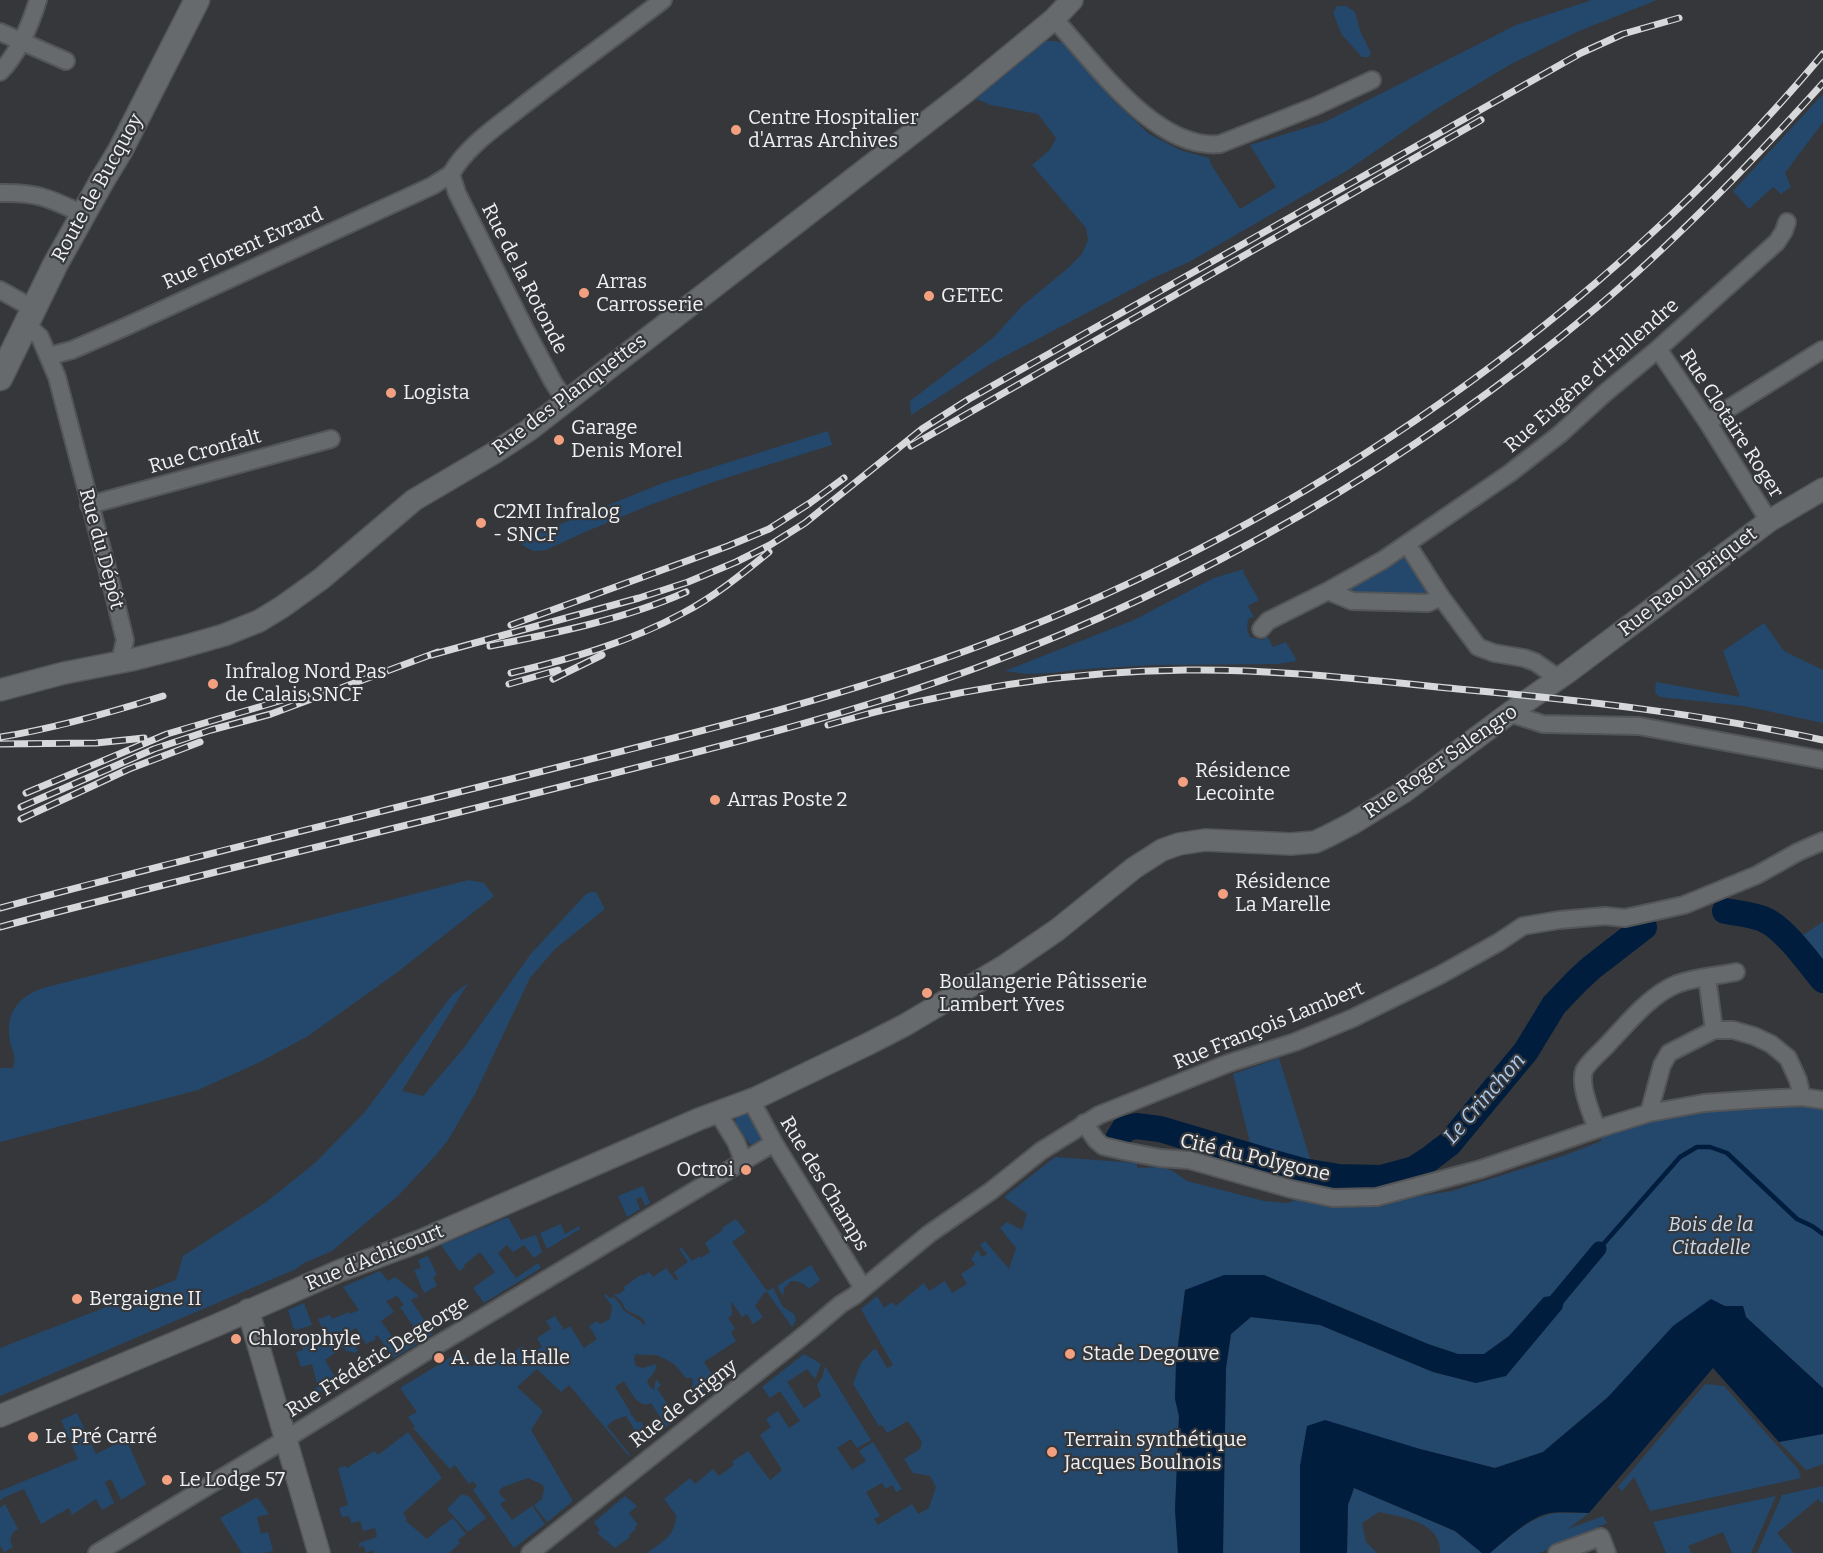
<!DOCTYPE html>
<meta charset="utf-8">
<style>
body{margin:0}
canvas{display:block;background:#35373a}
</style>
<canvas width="1823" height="1553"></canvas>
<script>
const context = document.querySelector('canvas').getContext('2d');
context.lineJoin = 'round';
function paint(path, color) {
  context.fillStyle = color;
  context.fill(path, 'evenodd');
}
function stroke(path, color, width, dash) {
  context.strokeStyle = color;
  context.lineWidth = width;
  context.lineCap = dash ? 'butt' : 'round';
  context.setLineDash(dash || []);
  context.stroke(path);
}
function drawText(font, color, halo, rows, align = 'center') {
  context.font = font + ' Bitter,serif';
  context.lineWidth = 4.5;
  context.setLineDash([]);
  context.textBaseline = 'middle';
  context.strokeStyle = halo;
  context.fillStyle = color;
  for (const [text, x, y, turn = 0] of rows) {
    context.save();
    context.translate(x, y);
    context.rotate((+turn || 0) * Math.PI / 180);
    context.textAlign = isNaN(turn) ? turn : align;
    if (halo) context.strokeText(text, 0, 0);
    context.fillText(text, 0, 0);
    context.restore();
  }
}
paint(new Path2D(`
 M1592,0H1657L1579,31L1511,64L1436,109L1348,170L1189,262L1153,278L992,363L911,415L910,401L994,337L1022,306L1067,269L1082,254L1088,240L1086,228L1032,165L1050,150L1056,138L1038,114L991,105L976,99L1043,41H1055L1064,43L1112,99L1149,134L1180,150L1209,158L1212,166L1240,209L1276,187L1250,145L1325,122L1516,25Z
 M1337,6H1346L1355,12L1360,31L1371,53L1369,57H1362L1342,35L1333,13Z
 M1823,94V122L1785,173L1791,187L1781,194L1773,187L1749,209L1733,191Z
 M828,431L832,445L716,481L650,505L585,532L546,550L533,551L521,544L536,534L663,483Z
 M1401,555L1409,557L1428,586L1427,593L1421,597L1353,594L1351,587Z
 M1244,569L1243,572L1259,600L1248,606L1254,617L1249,618C1246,626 1247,630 1250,637L1263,640L1267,636L1273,647L1286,642L1297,661L1277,664L1153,665L1085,669L1051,673L1027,674L1005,671L1134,620L1214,578Z
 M1764,623L1784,651L1823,670V723L1744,706L1660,697L1655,693L1656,682L1740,697L1723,651Z
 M469,880L484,883L494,896L395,974L308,1036L258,1063L198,1090L0,1142V1068H13C17,1055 12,1053 10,1041C5,1013 18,997 43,988Z
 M591,892H596L605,909L555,949L530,978L475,1094L448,1140L436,1155L398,1196L332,1251L304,1263L296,1269L0,1396V1348L176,1280L183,1256L265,1203L315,1163L364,1113L452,995L468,983L402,1091L423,1096L463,1049L530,955L586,894Z
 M1726,909C1761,914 1766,920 1792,942L1823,922V987C1806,966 1783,931 1757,920C1747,916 1736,916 1725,914Z
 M1638,924L1646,928L1592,970L1559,1002L1534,1047L1510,1081L1445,1151L1433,1162L1439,1181L1377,1198L1381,1207L1401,1199L1452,1191L1563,1156L1602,1141L1597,1129L1649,1113L1823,1100V1388L1746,1317L1743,1306H1725L1608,1397L1543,1452L1495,1468L1420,1449L1300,1466V1553H1223L1226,1368L1231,1334L1251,1317L1320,1325L1433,1372L1476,1383L1544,1297L1509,1336L1484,1354H1458L1428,1344L1264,1275L1181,1315L1176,1363L1175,1399L1179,1416L1175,1510L1178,1553H647C663,1541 675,1537 676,1515L664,1499L690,1478L695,1484L713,1469L719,1476L734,1465L732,1462L748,1451L770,1480L782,1470L760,1435L771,1427L766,1419L778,1411L789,1428L800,1421L780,1391L770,1398L762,1387L804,1354L821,1364L815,1379L807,1369L787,1382L804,1408L821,1396L817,1385L822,1378L825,1366L871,1440L857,1448L851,1439L837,1448L852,1470L866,1461L859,1451L873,1442L902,1489L896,1492L892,1485L886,1489L882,1483L866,1492L880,1516L874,1519L878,1525L912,1504L918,1514L929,1508L936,1487L930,1476L913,1473L904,1459L920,1449L922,1442L908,1421L887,1433L882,1425L879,1426L853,1384L861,1363L873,1350L876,1349L887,1368L893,1365L861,1309L877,1296L884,1308L892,1302L896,1306L924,1283L929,1291L945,1281L952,1293L967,1284L961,1274L975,1265L971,1258L974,1256V1254L978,1250L982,1257L987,1254L980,1245L985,1241L1009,1269L1016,1248L1000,1228L1007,1222L1022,1230L1027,1214L1004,1197L1055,1157L1137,1163V1168L1164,1167L1174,1172L1187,1181L1264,1201L1287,1203L1315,1194L1317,1181L1290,1176L1176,1141L1138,1133L1128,1137L1123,1148L1108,1145C1113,1128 1117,1125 1132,1114L1252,1151L1233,1074L1279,1058L1313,1168L1371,1175C1387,1174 1406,1171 1420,1163C1438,1152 1452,1135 1466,1119C1487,1094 1509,1071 1527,1044C1537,1031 1544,1015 1554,1002C1577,971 1612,951 1638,924Z
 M746,1110L752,1114L764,1139L761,1143L750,1144L735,1123L736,1117L739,1112Z
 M643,1186L650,1203L645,1206L641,1197L636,1199L640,1209L627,1217L618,1196Z
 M508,1217L521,1240L536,1235L542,1252L534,1258L524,1245L513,1252L507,1245L498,1253L516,1278L538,1263L541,1268L484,1303L473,1288L495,1272L480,1252L464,1265L465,1267L459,1271L441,1245Z
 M736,1219L746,1232L732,1242L767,1291L773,1288L783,1307L794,1314L796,1320L792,1327L767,1292L764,1293L755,1306L763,1317L753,1324L747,1314L742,1317L731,1301L732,1315L728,1318L735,1329L731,1332L736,1341L704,1362L716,1380L694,1400L691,1390L693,1382L692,1378H686L674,1364L665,1359L656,1355H645L636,1354L634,1359L636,1366L643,1368L656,1364C657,1371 651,1376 647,1381L649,1386L654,1390L656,1379L661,1385L657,1389L667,1403L661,1408L672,1422L656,1435L651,1422L654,1420L657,1424L662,1420L651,1403C637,1409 631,1391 624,1381L615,1387L631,1413L630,1415L633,1416L636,1422H642L644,1436L648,1441L644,1445L626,1416L614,1420L607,1426L630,1455L629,1456L569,1385L561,1392L537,1369L517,1387L543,1411L531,1430L573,1501L547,1522L534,1505L542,1499L544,1489L543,1485L528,1478L503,1487L499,1491L500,1495L506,1500L500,1504L512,1520L532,1506L545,1524L514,1548L473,1490L477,1486L473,1481L469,1484L455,1465L450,1469L413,1428L415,1427L408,1417L417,1412L400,1388L461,1351L471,1367L489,1357L493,1364L503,1358L510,1367L519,1362L513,1352L523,1346L529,1355L542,1347L537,1338L551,1329L546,1321L555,1316L564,1330L570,1326L584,1348L597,1339L589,1326L597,1321L600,1324L610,1319L612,1306L604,1295L606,1294L609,1298L613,1297C621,1302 620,1308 626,1312C633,1317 641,1320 645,1326V1322L641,1317L626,1310L621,1301L614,1295L621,1293L625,1289L624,1287L642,1274L643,1276L649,1272L653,1277L666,1268L676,1281L678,1279L674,1272L688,1262L679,1249L681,1247L692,1261L700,1256L701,1258L710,1252L705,1243L723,1230L722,1228Z
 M561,1224L565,1234L579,1226L580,1229L547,1249L540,1233Z
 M428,1256L437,1275L433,1277L437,1286L424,1293L414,1270L421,1268L418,1260Z
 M811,1265L820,1280L809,1289C804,1283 799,1281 791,1281L784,1288L783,1296L777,1286Z
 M380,1271L388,1281L395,1277L419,1296L411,1300L433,1334L394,1358L377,1335L374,1336L376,1339L366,1344L356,1328L347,1333L358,1351L354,1353L349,1351L347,1352L343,1347L325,1360L337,1381L316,1394L314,1389L318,1387L312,1364L301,1367L296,1352L303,1350L300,1340L312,1336L317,1347L328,1342L318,1319L330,1315L332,1319L349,1312L350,1314L359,1310L343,1287ZM397,1296L404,1305L400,1307L420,1336L401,1349L381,1321L394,1312L386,1301Z
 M304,1303L312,1325L296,1330L293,1327L288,1310Z
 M1705,1384L1724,1386L1798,1469L1801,1478L1650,1511L1634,1477L1622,1491L1618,1487Z
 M77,1413L96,1454L126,1439L146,1484L121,1500L111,1479L105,1482L114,1503L102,1510L96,1499L72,1515L69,1508L41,1524L24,1489L3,1498L0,1501V1491L78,1459L61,1420Z
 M408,1432L442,1478L403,1513L407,1519L405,1520L427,1539L443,1525H444L453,1518L466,1534L458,1540L460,1543L449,1553H374L373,1550L366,1553L364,1546L359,1547V1543L377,1537L375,1528L363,1531L360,1521L351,1523L349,1516L342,1517L339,1508L348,1505L338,1468L345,1466L347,1468L374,1451L378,1455Z
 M1823,1434V1464L1806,1470L1779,1442Z
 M1823,1486V1504L1818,1499L1777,1533L1794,1553H1757L1782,1495Z
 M1354,1488L1455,1531L1482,1553H1440C1442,1522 1402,1517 1379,1512L1362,1523L1366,1542L1377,1553H1347L1348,1505Z
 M462,1494L470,1497L486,1518L468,1532L447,1509Z
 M625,1496L637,1506L629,1513L638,1525L635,1527L636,1529L629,1535L630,1537L615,1548L597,1533L600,1530L594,1522Z
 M1776,1496L1751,1553H1732L1723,1532L1688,1546L1691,1553H1666L1653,1522Z
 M258,1498L269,1514L257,1517L261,1534L268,1532L273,1551L263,1553H242L220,1518L254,1499Z
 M5,1504L18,1529L13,1532L10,1541L13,1547L4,1552L0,1545V1508Z
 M1556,1513H1589L1568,1529L1603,1516L1607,1523L1540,1553H1490C1510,1536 1530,1517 1556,1513Z`), '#24476c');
paint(new Path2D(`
 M1224,1275H1264L1428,1344L1458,1354H1484L1509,1336L1544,1297L1566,1294L1562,1309L1506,1376L1476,1383L1433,1372L1320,1325L1251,1317L1231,1334L1226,1368L1223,1553H1178L1175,1510L1179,1416L1175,1399L1176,1363L1185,1290Z
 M1711,1299L1725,1306H1743L1746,1317L1823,1388V1434L1779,1442L1713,1368L1589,1513C1575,1513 1559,1511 1546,1514C1526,1520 1506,1540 1490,1553H1482L1455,1531L1354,1488L1348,1505L1347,1553H1300V1466L1307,1426L1325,1420L1420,1449L1495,1468L1543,1452L1608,1397L1673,1326Z`), '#001d3e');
stroke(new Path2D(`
 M1599,1249L1680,1157L1697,1147H1710L1727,1153L1797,1219L1812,1226L1823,1234`), '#001d3e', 4.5);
stroke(new Path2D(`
 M1549,1309L1599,1249`), '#001d3e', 15);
stroke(new Path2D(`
 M1725,911C1737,913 1751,914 1763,919C1784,927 1809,963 1823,980
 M1115,1144L1124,1129L1136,1126L1160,1129L1274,1163L1303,1171L1339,1177L1381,1178L1414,1169L1428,1160L1449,1144L1526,1051L1554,1005L1577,981L1591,968L1644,927`), '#001d3e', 26);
const minor = new Path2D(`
 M1054,19C1094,61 1155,151 1220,144L1316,106L1372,80
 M0,32L66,61
 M0,72C19,53 30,26 38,0
 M451,174C466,147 496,127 520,108C567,71 615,37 663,0
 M451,174L457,193L527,333L553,382L565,400
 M0,193C39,192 50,199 83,214
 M0,290L34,309
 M27,325L40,337L57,377L114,595L125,640L120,662
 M1658,349L1708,423L1769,521
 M49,356L72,350L125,327L432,186L451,174
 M1708,423L1718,415L1822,350
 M89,505L331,439
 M1407,544L1441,597L1478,647L1494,653L1524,658L1535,662L1551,673L1555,680
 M1328,591L1352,601L1428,603L1441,597
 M1261,629L1268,621L1328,591L1383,560L1510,473L1560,434L1605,393L1658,349L1777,242L1784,231L1787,222
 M1511,712L1518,716L1543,724L1639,726L1823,760
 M1707,977L1714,1030
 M751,1100L774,1143L863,1288
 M718,1113L736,1142L743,1160
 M1649,1113L1662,1065L1669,1053L1714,1030H1733L1754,1036L1771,1044L1788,1058L1798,1080L1802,1097
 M1084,1123L1096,1140L1103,1146L1124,1151L1160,1158L1189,1160L1291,1189L1333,1198L1377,1197L1481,1169L1597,1129L1649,1113L1704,1103L1760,1099L1802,1097L1823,1100
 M1597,1129C1592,1115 1579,1086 1584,1071C1587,1063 1602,1051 1608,1044C1628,1023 1650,995 1677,984C1696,977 1717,976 1736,972
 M97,1553L286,1439L432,1348L774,1143
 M530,1553L808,1332L841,1304L854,1296L929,1234L991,1191L1041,1151L1099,1115L1229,1063L1295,1042L1353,1018L1440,975L1499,942L1523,926L1559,920L1605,916L1625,918L1684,905L1757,875L1798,852L1823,841
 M1557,1553L1601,1537L1607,1553`);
const tertiary = new Path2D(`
 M0,690L64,673L131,660L182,647L224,635L259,621L282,607L321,579L414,500L494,453L529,430L968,90L1054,19L1072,0
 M248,1310L319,1553
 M0,1416L217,1325L339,1271L420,1241L699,1119L756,1098L868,1044L905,1025L1006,965L1057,930L1134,868L1162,850L1179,844L1205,840L1291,844L1315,842L1328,836L1353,823L1405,791L1511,712L1568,672L1769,521L1823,489`);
const secondary = new Path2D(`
 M0,378L55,265L103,179L120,151L197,0`);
stroke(minor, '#535557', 20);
stroke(tertiary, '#535557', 24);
stroke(secondary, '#535557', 27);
stroke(minor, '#676a6d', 16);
stroke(tertiary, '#676a6d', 21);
stroke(secondary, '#676a6d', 24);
const rail = new Path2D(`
 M911,446L1481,120
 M511,625L728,546L769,529L810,503L844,478
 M490,646C556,633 625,619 686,592
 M431,655L639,598L688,582L736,562L770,545L805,523L922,429L969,399L1581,53L1623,34L1679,18
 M511,673C570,659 630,642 683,613C714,597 742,574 769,552
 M553,679L602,655
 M509,684L558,670
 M828,725C944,691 1065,671 1186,670C1277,669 1368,680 1458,689C1581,700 1702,714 1823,740
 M1,737C56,728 109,713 163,696
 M0,744L96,743L144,738
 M26,793L167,734L286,699L306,695
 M21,807L154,749L211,730L271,714L438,652
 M21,819L129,769L200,742
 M0,908C190,857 381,812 571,764C711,729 852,694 987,643C1307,523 1604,315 1823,54
 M0,927C192,876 387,831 580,782C713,748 846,716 976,668C1201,585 1412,462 1596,308C1678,239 1752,162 1823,83`);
stroke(rail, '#d7d8da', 7);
stroke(rail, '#35373a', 4.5, [14]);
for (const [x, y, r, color] of [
 [736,130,6,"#f2a080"],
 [584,293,6,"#f2a080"],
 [929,296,6,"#f2a080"],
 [391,393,6,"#f2a080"],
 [559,440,6,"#f2a080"],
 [481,523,6,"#f2a080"],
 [213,684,6,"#f2a080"],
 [1183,782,6,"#f2a080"],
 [715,800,6,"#f2a080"],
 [1223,894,6,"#f2a080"],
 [927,993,6,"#f2a080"],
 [746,1170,6,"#f2a080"],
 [77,1299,6,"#f2a080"],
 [236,1339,6,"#f2a080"],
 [1070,1354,6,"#f2a080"],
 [439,1358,6,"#f2a080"],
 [33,1437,6,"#f2a080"],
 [1052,1452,6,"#f2a080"],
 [167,1480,6,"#f2a080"]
]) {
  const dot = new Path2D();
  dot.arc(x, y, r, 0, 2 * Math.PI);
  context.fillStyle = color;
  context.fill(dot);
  stroke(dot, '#35373a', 2);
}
drawText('20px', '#eff0f2', '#35373a', [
 ["Centre Hospitalier",748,118],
 ["d'Arras Archives",748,141],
 ["Arras",596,282],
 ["Carrosserie",596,305],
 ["GETEC",941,296],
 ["Logista",403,393],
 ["Garage",571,428],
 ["Denis Morel",571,451],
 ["C2MI Infralog",493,512],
 ["- SNCF",493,535],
 ["Infralog Nord Pas",225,672],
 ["de Calais SNCF",225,695],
 ["Résidence",1195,771],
 ["Lecointe",1195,794],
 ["Arras Poste 2",727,800],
 ["Résidence",1235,882],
 ["La Marelle",1235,905],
 ["Boulangerie Pâtisserie",939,982],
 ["Lambert Yves",939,1005],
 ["Octroi",734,1170,"right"],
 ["Bergaigne II",89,1299],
 ["Chlorophyle",248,1339],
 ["Stade Degouve",1082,1354],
 ["A. de la Halle",451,1358],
 ["Le Pré Carré",45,1437],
 ["Terrain synthétique",1064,1440],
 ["Jacques Boulnois",1064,1463],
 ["Le Lodge 57",179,1480]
], 'left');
drawText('20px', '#eff0f2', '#35373a', [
 ["Route de Bucquoy",98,188,-61],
 ["Rue Florent Evrard",243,249,-24],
 ["Rue de la Rotonde",524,279,63],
 ["Rue Eugène d'Hallendre",1592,376,-41],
 ["Rue des Planquettes",570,395,-37],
 ["Rue Clotaire Roger",1731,424,57],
 ["Rue Cronfalt",205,452,-16],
 ["Rue du Dépôt",101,549,75],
 ["Rue Raoul Briquet",1688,582,-37],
 ["Rue Roger Salengro",1441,762,-35],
 ["Rue François Lambert",1269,1026,-22],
 ["Cité du Polygone",1255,1158,13],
 ["Rue des Champs",824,1184,59],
 ["Rue d'Achicourt",375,1258,-22],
 ["Rue Frédéric Degeorge",378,1357,-32],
 ["Rue de Grigny",684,1404,-38]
]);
drawText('italic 20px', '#cbdbee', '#35373a', [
 ["Bois de la",1711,1225],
 ["Citadelle",1711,1248]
]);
drawText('italic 21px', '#a9caee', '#35373a', [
 ["Le Crinchon",1485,1099,-49]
]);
</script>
